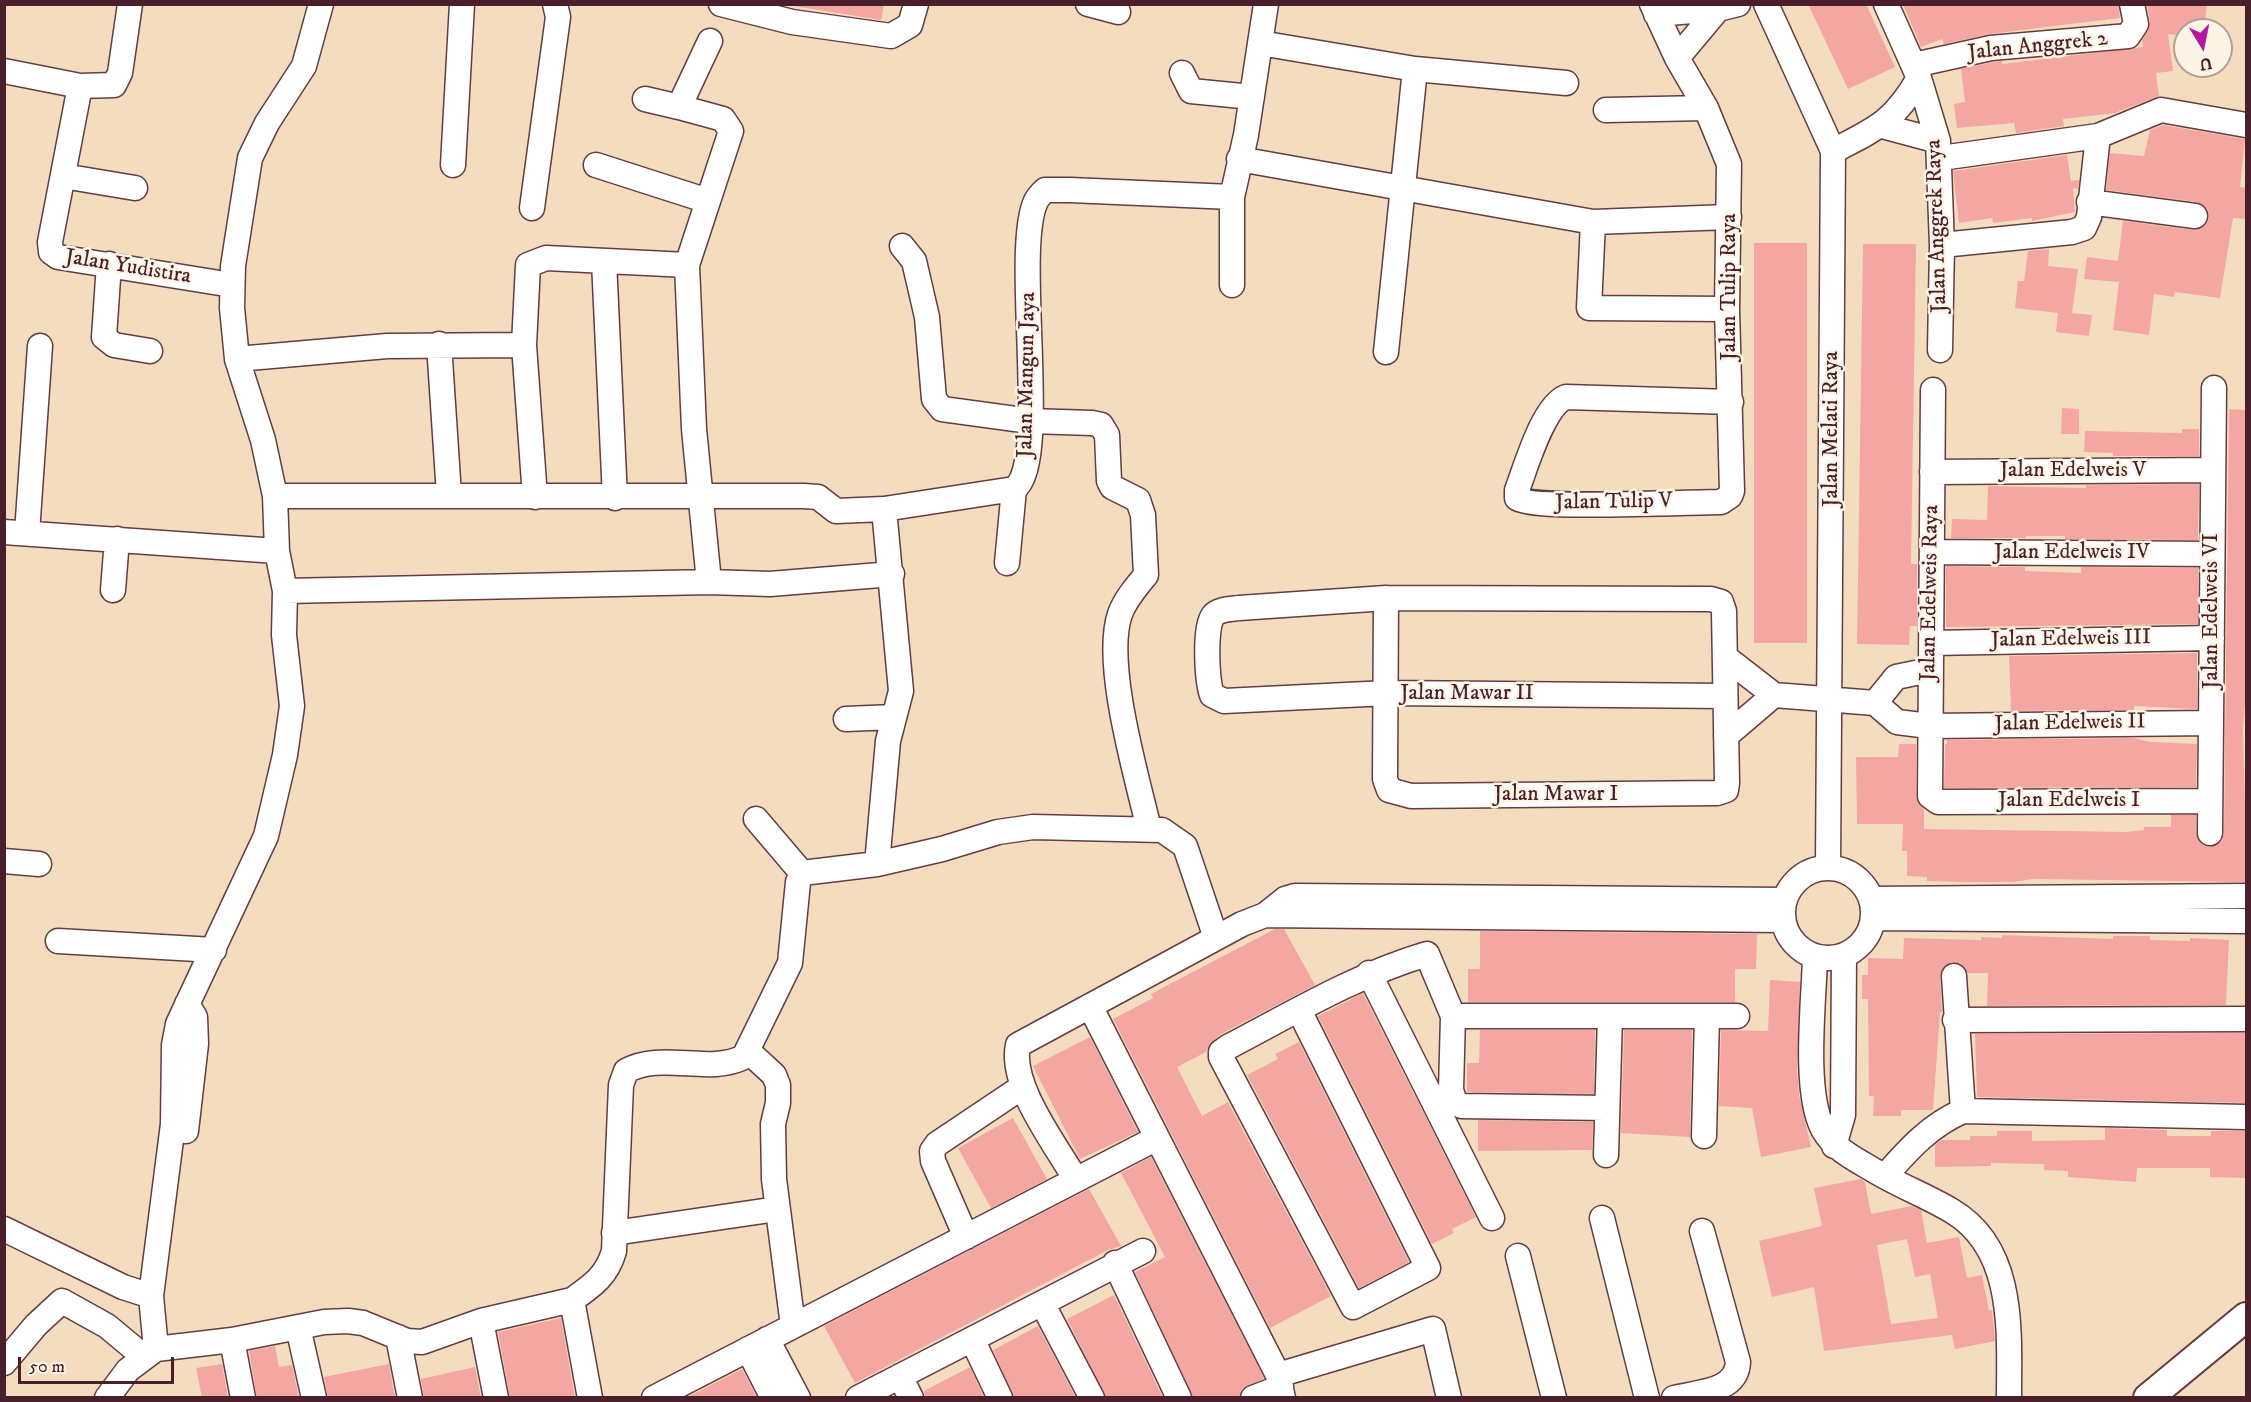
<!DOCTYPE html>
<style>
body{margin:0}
#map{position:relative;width:2251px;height:1402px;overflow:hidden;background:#f4ddbf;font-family:"IM FELL DW Pica",serif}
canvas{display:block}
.frame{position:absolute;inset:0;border:6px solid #4a1f2b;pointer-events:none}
.north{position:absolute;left:2173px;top:18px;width:60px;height:60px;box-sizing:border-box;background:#fcf5e5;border:2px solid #b59f9b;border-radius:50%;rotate:170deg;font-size:16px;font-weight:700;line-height:24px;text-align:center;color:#4a1f2b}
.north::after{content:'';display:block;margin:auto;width:21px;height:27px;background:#b5179e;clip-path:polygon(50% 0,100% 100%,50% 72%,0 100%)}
.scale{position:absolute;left:18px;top:1357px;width:156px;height:27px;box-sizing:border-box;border:3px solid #4a1f2b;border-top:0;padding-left:8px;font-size:18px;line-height:21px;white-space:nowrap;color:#4a1f2b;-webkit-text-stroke:4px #fcf5e5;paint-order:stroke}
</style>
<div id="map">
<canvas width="2251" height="1402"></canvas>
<div class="frame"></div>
<div class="north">U</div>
<div class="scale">50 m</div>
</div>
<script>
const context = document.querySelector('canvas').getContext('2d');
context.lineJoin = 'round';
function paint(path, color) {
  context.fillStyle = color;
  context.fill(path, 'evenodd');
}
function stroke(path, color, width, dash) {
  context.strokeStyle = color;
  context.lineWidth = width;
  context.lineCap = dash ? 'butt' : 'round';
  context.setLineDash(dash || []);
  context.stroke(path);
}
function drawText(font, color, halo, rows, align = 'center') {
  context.font = font + ' "IM FELL DW Pica",serif';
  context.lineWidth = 5;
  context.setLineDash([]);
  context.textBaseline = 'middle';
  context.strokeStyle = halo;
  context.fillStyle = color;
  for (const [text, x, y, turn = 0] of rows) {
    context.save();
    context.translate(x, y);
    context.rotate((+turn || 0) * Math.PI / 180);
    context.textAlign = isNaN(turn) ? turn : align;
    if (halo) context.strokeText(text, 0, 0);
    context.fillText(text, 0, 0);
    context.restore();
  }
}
paint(new Path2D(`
 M781,4H884L881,20Z
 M1808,4H1866L1895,67L1848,89Z
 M1903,4H2118L2120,18L1990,34L1944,44L1942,39L1921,47Z
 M2147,4H2207L2204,30H2185V36L2168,34L2173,71L2156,73L2159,96L2115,113L2063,119L2064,126L2016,133L2014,123L1957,128L1954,104L1965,102L1961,69L1993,62L2002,61V64L2143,47L2142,40L2150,22Z
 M2163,125L2245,139L2240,187L2247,188V219L2233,218L2220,298L2175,292L2174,297L2154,294L2149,335L2113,330L2119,282L2084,279L2087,257L2118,261L2123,221L2194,230L2206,225L2209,218L2208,210L2197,202L2106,190L2110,153L2144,156L2150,130Z
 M2067,155L2071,181L2079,180L2078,189L2073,188L2075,212L2032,221V218L1993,223L1992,218L1959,223L1953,171Z
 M1754,243H1807V643H1754Z
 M1863,244H1916L1911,564H1917V626H1910L1909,645L1857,644Z
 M2049,249L2048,266L2078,269L2072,313L2092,315L2089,336L2056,332L2058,313L2015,308L2018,281H2024L2028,251Z
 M2062,408L2079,409V434H2061Z
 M2229,409L2247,410V674L2243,731L2247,882L2032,879L2014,882H1960L1927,881V877L1907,876V851H1902L1903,824H1857L1856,757H1898L1899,744H1916V796L1918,803L1924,809V829L2127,832L2144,830V827H2171V815H2196V833L2202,845L2210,847L2222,841L2224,833Z
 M2182,429H2199V456H2113V453L2084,452L2085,431L2182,433Z
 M2199,484L2198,540L2065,539V536H2026V538H1951L1952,519L1987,520L1988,486L2086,488V485Z
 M1946,566L2025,567V571L2081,573V567L2198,568V624L1946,627Z
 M2197,653V709L2134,706V710L2011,711L2009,656Z
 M2134,738L2150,742L2197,744L2196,787L1944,788L1945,744H1947V740Z
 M1275,929H1284L1315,985L1221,1034L1209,1045L1206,1052L1177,1067L1202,1116L1228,1102L1331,1296L1270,1328L1113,1019L1153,998L1151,994L1170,984Z
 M1480,931L1757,934L1756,969H1735V1002H1468V969H1480Z
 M2002,935L2113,939V936H2150V940L2190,941V938L2229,940L2226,1005L1987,1006L1988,973H1967L1961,964L1952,962L1942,969L1940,976L1942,1012H1940L1933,1110H1901V1116H1873L1874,1096H1869L1868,999H1862V975H1868V958L1903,959L1904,938L1981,940V937L2002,938Z
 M1770,980L1800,982L1797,1071L1799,1095L1811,1147L1761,1157L1752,1108L1719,1106L1721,1030L1768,1031Z
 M1363,993L1476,1217L1452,1229L1454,1233L1432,1244L1318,1016Z
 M1480,1030H1595L1594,1094L1467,1092V1063H1479Z
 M1624,1030H1692L1690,1137L1621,1133Z
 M2245,1033L2246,1103L1977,1097L1975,1034Z
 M1090,1037L1138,1132L1080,1159L1033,1066Z
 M1299,1042L1409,1262L1359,1288L1247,1075L1278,1059L1275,1054Z
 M1013,1118L1047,1179L991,1208L958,1148Z
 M1478,1120L1593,1122L1592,1150L1478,1151Z
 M2105,1128L2167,1130V1136H2211V1131H2246L2245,1178L2210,1177V1168H2137L2136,1182L2068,1177V1171L2044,1170V1164L1991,1163V1166L1935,1167V1145L1942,1140H1970V1136H1997V1131H2032V1141L2105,1140Z
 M1151,1157L1264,1378L1242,1389L1239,1397L1193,1398L1135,1272L1165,1257L1121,1173Z
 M1861,1179L1865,1182L1871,1214L1912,1206L1921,1210L1927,1243L1959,1237L1967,1278L1982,1275L1989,1311L1992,1310L1995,1341L1955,1349L1952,1335L1824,1351L1814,1287L1772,1297L1759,1241L1822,1226L1814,1188ZM1907,1239L1915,1277L1930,1274L1938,1318L1891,1324L1877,1245Z
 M1089,1189L1121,1246L1108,1250L855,1383L824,1326Z
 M1114,1295L1163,1398H1106L1067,1319Z
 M561,1318L575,1398H510L498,1332Z
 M1038,1326L1076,1398H1014L993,1350Z
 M275,1346L279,1367L292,1365L299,1398H257L249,1351Z
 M222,1364L228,1398H202L196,1368Z
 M389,1364L395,1398H328L324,1377Z
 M475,1367L481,1398H424L421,1379Z
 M970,1367L984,1398H925L924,1391Z
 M742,1369L757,1398H686Z`), '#f4a6a3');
const minor = new Path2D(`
 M721,4L792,22L891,36L910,25L916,4
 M1088,4L1118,12
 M1652,4L1677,58L1706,108L1729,164L1727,309L1732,491L1730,496L1721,502C1692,502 1530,510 1517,498V490C1526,467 1543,406 1566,397L1731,402
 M1766,4L1833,151L1828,868
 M1886,4L1919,78L1938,141L1942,245L1940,350
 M1656,14L1718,9L1738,4
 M1260,43L1415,69L1566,83
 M1677,58L1718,9
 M1914,65L1991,48L2128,36L2136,24L2132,4
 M4,71L80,86L114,85L120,73L130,4
 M1182,73L1191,91L1252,97
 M80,86L50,242L51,252L58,257L232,285
 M645,99L679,107
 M1606,110L1706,108
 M1882,126L1938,141
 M1833,151C1876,129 1894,122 1919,78
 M1941,158L2098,136L2161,110L2246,125
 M1239,159L1593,222L1729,217
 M453,165L462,4
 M596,165L708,201
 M63,176L135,188
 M1232,197V285
 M2089,202L2195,216
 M532,208L558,17L555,4
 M1593,222L1589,308L1727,309
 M1942,245L2072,232L2084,228L2089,217L2098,136
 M902,246L914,261L927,317L934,399L942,409L1030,421L1092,423L1101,425L1107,435L1109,481L1112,487L1138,500L1143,515L1146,575C1136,587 1125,600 1120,614C1103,663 1137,777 1149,829
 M604,261L615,498
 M109,264L104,337L114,345L150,351
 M439,344L449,495
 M1386,352L1415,69
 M237,359L387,346L524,345
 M1933,390L1930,796L1938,802L2210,801
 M1932,472L2213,470
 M275,496H804L818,497L836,511L884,509
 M535,497L524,345L528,265L546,258L687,265
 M4,532L277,551
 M27,533L40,346
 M1932,552L2212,554
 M1007,563L1014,489
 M709,582L694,429L687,265L731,131L723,119L679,107L710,41
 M113,590L117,539
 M285,591L709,582L770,584L892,574
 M1386,598L1385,779L1389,790L1411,796L1717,793L1726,790L1727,783L1724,611L1721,602L1711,599L1386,598L1239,608C1232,609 1218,609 1213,616C1204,628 1207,681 1212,695L1224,701L1387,693L1725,696
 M1931,643L2212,638
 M1725,657L1774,695L1875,703L1897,722L1929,726L2211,723
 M1875,703L1896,677L1930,670
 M846,719L894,717
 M1726,736L1774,695
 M756,819L802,873
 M2210,833L2214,388
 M4,861L39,864
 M877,864L888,741L901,691L884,509L1014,489C1051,464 1012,251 1036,201C1038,197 1042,193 1045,190H1070L1232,197L1246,135L1266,4
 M1783 913a45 45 0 1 1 90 0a45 45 0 1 1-90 0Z
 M1871,899L2246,896
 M1265,915L1783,920
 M1873,918L2246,921
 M58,941L214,950
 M1815,957C1814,1001 1803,1091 1823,1129C1835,1150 1855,1159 1875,1171C1900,1186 1927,1196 1952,1211C2016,1249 2009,1333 2009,1398
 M1369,973L1492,1218
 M1954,976L1963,1111
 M1090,1006L1278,1375L1283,1398
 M1299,1010L1428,1268L1353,1307L1221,1057V1052L1228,1047C1293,1013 1356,975 1427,954L1453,1016H1737
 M1453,1016L1451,1090L1454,1100L1461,1106L1606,1108
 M1955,1020L2246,1019
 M748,1051L774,1075L778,1085V1103L773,1124L774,1179L793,1326
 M186,1131L196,1044L195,1017L187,1004
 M1704,1136L1707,1016
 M1834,1146L1843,1115L1844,956
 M1606,1155L1610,1016
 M1885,1176C1908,1150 1930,1125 1963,1111L2246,1117
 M1076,1180C1056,1145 1009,1085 1018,1045L1242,924L1265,915L1285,899L1295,896L1784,900
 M1602,1218L1647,1398
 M4,1229L123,1287L151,1296
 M614,1233L777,1209
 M966,1237L933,1161L932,1151L937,1144L1022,1087
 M1518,1256L1554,1398
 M1115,1263L1179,1398
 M572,1300C592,1286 607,1276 614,1251L621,1085L626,1071C661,1051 708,1075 744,1057L790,963L798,882L802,873L877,864L942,849L998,832L1033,827L1162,830L1185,846L1216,938
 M1042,1303L1092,1398
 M481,1321L496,1398
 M298,1327L314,1398
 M398,1337L410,1398
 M767,1339L798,1398
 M972,1339L1000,1398
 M232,1340L243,1398
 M156,1349L151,1296L173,1124L174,1045L178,1024L266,836L285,755L292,706L284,635L285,591L277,551L275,496L263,440L237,359L232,308L233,266L250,158L267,123L304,66L321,4
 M748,1349L773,1398
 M4,1363L36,1325L62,1301L107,1326L143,1356
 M1278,1375L1433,1329L1449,1398
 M900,1376L911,1398
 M107,1398L128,1370L156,1349L232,1340L324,1322L348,1321L363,1323L407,1341L422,1342L481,1321L572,1300L590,1398
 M654,1398L1157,1138
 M858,1398L1143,1251
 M1253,1398L1281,1387
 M1674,1398C1698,1392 1737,1392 1738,1362L1702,1231`);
const tertiary = new Path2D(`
 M2148,1398L2246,1317`);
stroke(minor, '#643c41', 27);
stroke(tertiary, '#643c41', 32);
stroke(minor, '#fff', 24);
stroke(tertiary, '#fff', 28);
drawText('22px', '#4a1f2b', '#fcf5e5', [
 ["Jalan Anggrek 2",2038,47,-6],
 ["Jalan Anggrek Raya",1938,226,-92],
 ["Jalan Yudistira",128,268,9],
 ["Jalan Tulip Raya",1730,287,-90],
 ["Jalan Mangun Jaya",1028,375,-89],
 ["Jalan Melati Raya",1832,429,-90],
 ["Jalan Edelweis V",2073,471],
 ["Jalan Tulip V",1614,503,-1],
 ["Jalan Edelweis IV",2072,553],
 ["Jalan Edelweis Raya",1931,593,-89],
 ["Jalan Edelweis VI",2212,611,-90],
 ["Jalan Edelweis III",2071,640,-1],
 ["Jalan Mawar II",1467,694],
 ["Jalan Edelweis II",2070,724,-1],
 ["Jalan Mawar I",1556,795],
 ["Jalan Edelweis I",2069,801]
]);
</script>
